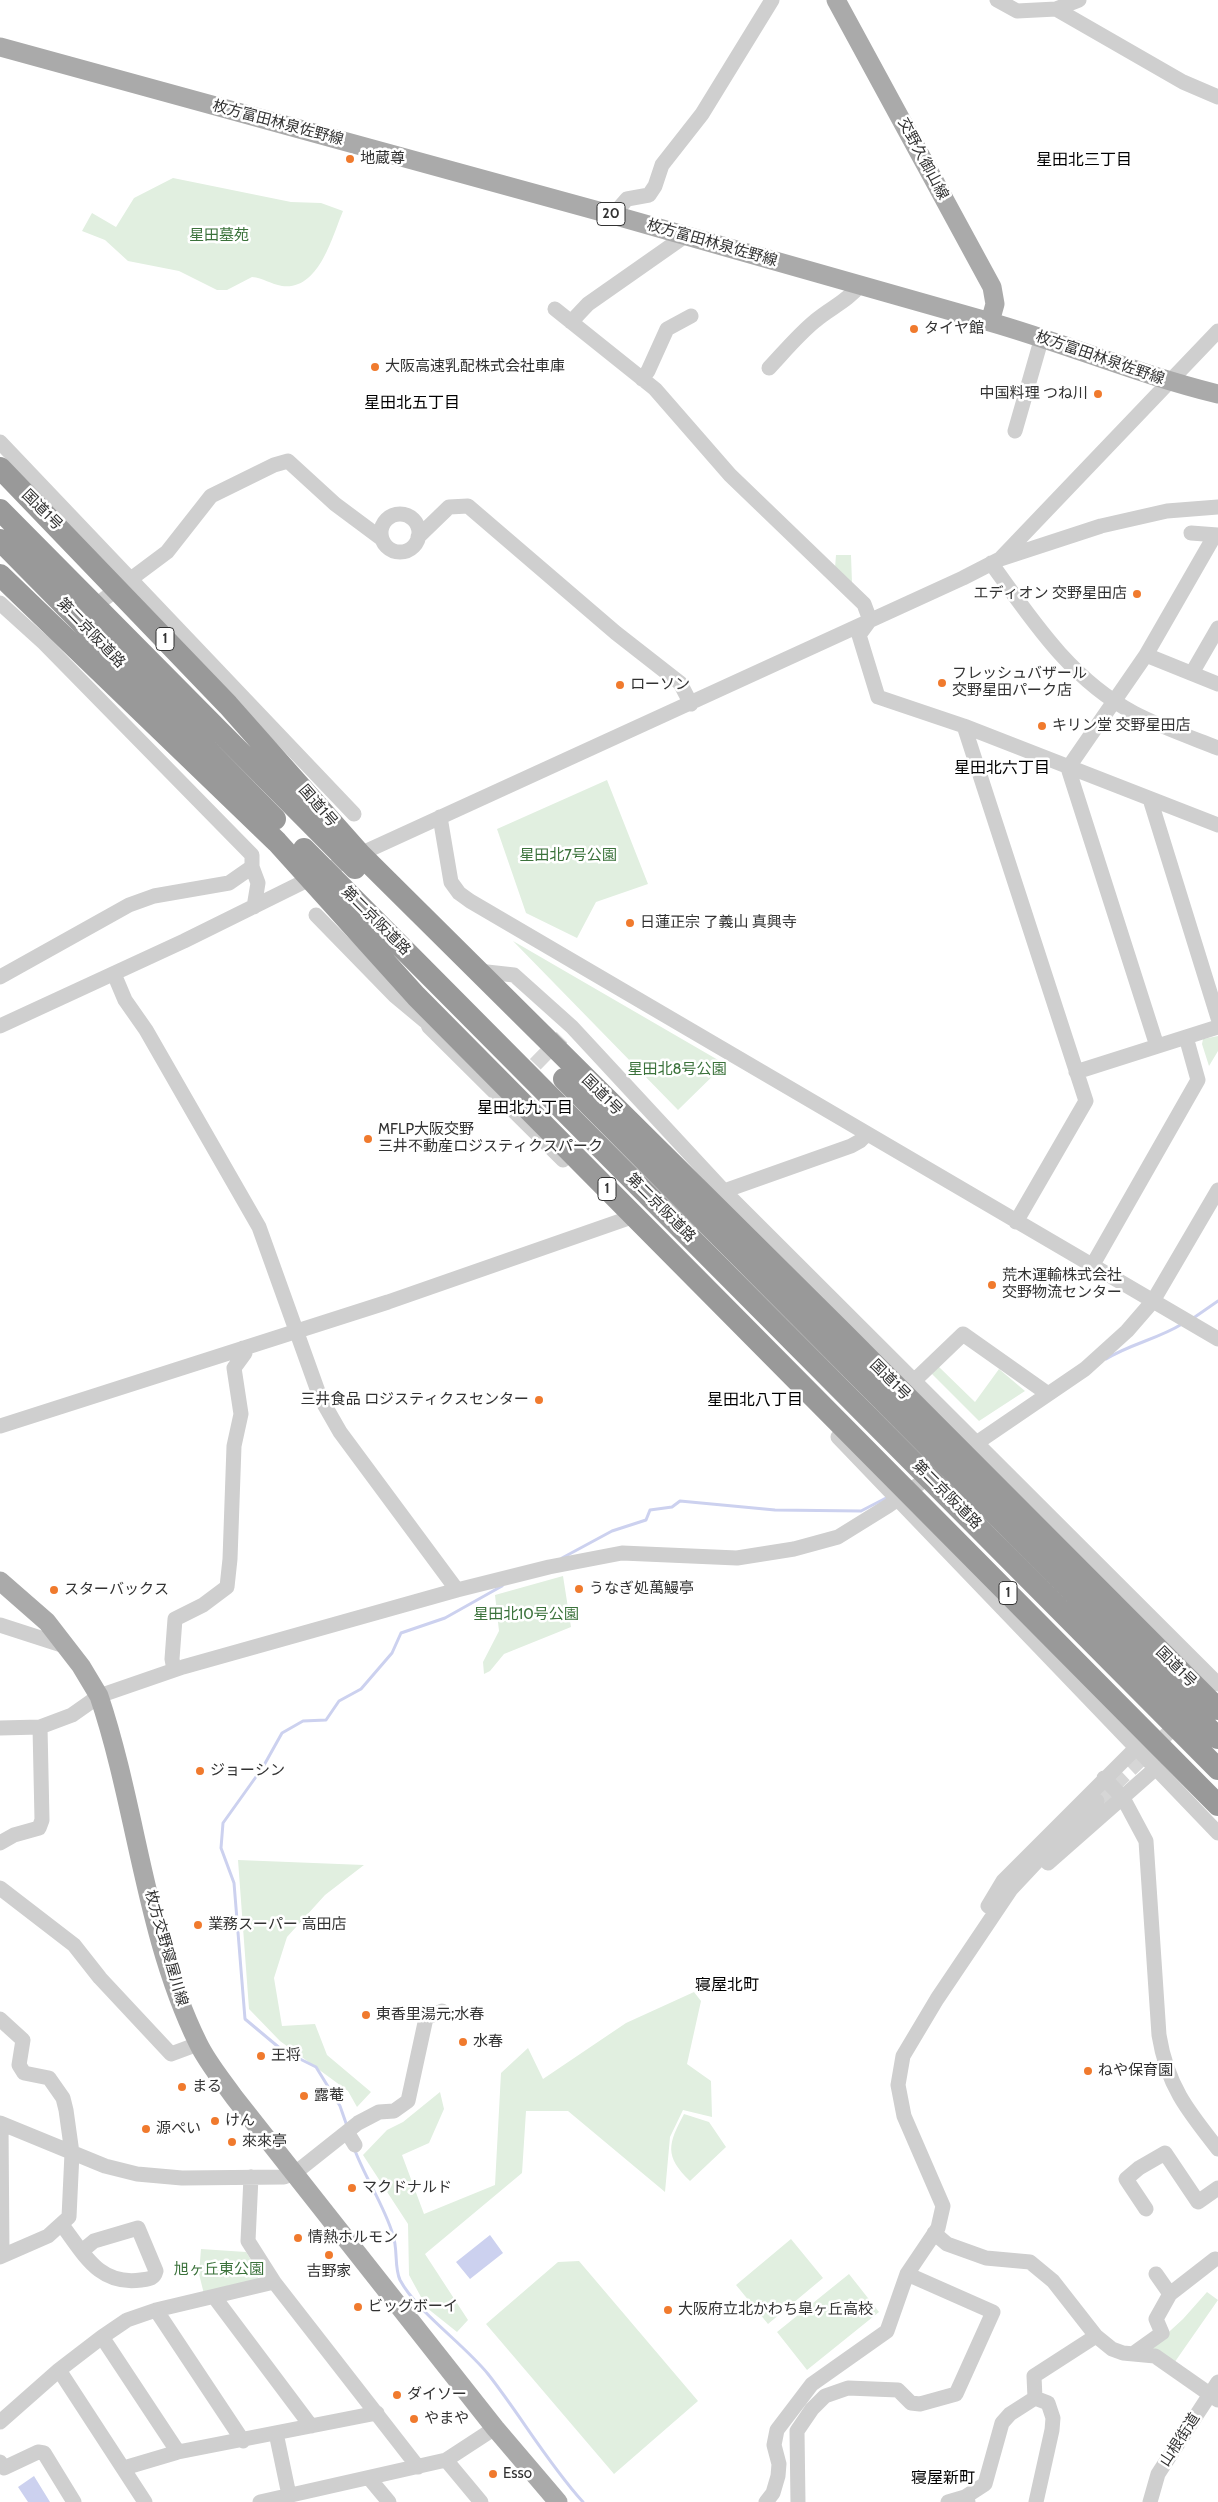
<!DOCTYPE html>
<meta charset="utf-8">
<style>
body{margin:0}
canvas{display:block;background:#fff}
</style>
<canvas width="1218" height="2502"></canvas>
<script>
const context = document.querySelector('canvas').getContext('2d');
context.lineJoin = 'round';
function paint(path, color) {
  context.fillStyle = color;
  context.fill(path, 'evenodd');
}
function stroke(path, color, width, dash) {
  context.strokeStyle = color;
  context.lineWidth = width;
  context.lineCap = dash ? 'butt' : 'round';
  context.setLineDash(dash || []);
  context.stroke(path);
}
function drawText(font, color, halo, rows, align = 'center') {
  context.font = font + ' Cabin,"Noto Sans JP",sans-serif';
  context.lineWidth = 5;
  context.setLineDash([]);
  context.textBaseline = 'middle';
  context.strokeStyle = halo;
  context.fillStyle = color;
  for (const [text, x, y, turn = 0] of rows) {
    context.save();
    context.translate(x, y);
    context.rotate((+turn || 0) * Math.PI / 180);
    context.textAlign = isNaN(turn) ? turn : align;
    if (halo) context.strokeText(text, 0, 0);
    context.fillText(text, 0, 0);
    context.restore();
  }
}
paint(new Path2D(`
 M173,178L291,202L321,203L343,211C332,237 319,291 282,286C271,284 263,278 252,277L227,290H217L179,271L128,261L105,240L82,231L92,213L116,227L134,198Z
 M836,555H851L852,583L835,568Z
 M607,780L648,884L596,902L577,938L526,913L497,829Z
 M513,941L725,1064L678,1110Z
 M1218,1036V1051L1209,1066L1202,1044L1203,1039Z
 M938,1366L975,1402L999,1369L1025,1391L979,1421L930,1372Z
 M563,1576L571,1627L504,1654L490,1671L484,1674L483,1662L499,1631L495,1595Z
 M238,1860L364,1865L325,1895L287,1937L274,1978L282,2026L315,2024L327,2055L371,2092L357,2107L348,2091L280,2041L249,2009Z
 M694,1992L701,2001L687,2064L711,2081L712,2117L683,2110L670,2137L665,2192L568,2111H526L522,2173L425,2254L468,2320L457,2332L427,2308L409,2275L408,2224L363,2155L387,2130L403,2122L440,2092L444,2109L429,2143L402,2155L424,2214L495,2185L501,2073L528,2048L543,2079L626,2023Z
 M684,2114L709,2122L726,2147L690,2181C664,2156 668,2144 684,2114Z
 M791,2239L823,2278L768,2324L736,2285Z
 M201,2249L246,2252L258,2271V2283L204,2294L199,2274Z
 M579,2261L698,2401L614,2474L486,2324L558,2262Z
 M849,2274L879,2312L807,2370L777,2332Z
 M1207,2292L1218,2300L1172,2366L1147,2352L1183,2319Z`), '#e1efe0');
paint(new Path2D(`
 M490,2235L503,2253L470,2279L456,2262Z
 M34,2476L50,2502H28L18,2487Z`), '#ccd1ef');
stroke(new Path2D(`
 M1192,1319L1218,1301
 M1106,1359C1130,1344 1158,1339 1182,1324
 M562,1558L612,1531L646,1520L650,1510L672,1507L680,1501L775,1510L861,1511L888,1497
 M347,2126L340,2106L316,2067L282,2050L245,2019L234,1883L221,1848L223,1823L263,1767L282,1733L303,1721L326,1720L339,1701L361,1689L392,1653L401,1633L445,1618L502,1586
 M354,2148C365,2178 384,2205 393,2235C398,2249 394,2267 400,2280C417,2312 464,2344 488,2374C521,2416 547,2462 583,2502`), '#ccd1ef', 3);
stroke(new Path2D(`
 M503,1097L572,1027
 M1097,1801L1182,1720`), '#d6d6d6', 15, [15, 8]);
stroke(new Path2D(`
 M997,0L1017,11L1056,9L1079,0
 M1056,9L1183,82L1218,97
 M613,215L627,199L649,195L655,186L662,165L702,114L772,0
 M555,309L655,389L730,475L864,604L870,620L859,635L878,697L964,726L1218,825
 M571,322L588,304L685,236
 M769,368C784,352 798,335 815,321C830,308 848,301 860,285
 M642,379L648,371L667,329L691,316
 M1015,431L1042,337
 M0,442L354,814
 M381 533a19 19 0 1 1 38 0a19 19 0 1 1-38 0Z
 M1191,533L1218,535
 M418,537L449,507L468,506L616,633L680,683L691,704
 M1001,558L1218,331
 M991,563C1032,620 1070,679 1134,713C1161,727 1190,737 1218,748
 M0,603L44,643L252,855V867L229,883L154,896L129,905L0,977
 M88,611L167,552L211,496L274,465L288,461L335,504L382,539
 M1146,655L1218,684
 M1192,673L1218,628
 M964,726L1086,1101L1016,1222
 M1150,799L1218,1018
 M440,817L451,882L459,893L470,901L1218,1339
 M252,867L258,883L254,907
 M316,915L395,996L425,1021
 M478,971L514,975L572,1027L724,1191L1218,1684
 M114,974L125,1000L146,1030L259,1227L320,1397L340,1432L457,1590L549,1567L622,1553L737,1558L794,1549L838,1537L888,1506L936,1472
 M419,1004L429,1027L563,1160
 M0,1026L184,941L360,854L963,578L1000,559L1101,526L1167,511L1218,507
 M1157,1046L1068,768L1146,655L1215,535
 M1076,1072L1218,1027
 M724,1191L851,1146L860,1141L867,1134
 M1092,1266L1198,1080L1186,1037
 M915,1380L963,1334L1048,1394
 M0,1426L388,1302L626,1219
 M838,1437L1218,1833
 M956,1457L1085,1369L1127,1331L1153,1301L1218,1190
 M0,1625L65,1646
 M174,1670L172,1659L175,1619L203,1605L227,1587L230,1559L234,1446L241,1414L234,1368L245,1353L243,1348
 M0,1728L40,1727L72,1715L99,1696L183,1667L457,1590
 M1104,1778L1123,1798L1146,1841L1159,2035C1167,2085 1187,2110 1218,2149
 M0,1843L14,1835L39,1828L42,1820L40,1727
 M1048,1863L1156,1768
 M0,1888L74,1945L100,1978L171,2054L198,2044
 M988,1906L1003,1881L1137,1747
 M0,2019L23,2040L19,2065L24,2073L49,2078L63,2098L66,2110L72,2153L69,2217L48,2236L0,2257
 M0,2123L105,2166L137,2174L182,2178L284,2177L295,2173L358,2123L379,2112L394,2111L408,2101L426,2018L442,2011
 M1,2124L2,2255
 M347,2132L355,2145
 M251,2177L248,2241L274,2282
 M1146,2209L1126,2179L1139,2168L1165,2153L1198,2202L1218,2188
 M62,2225C84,2254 99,2286 141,2280C149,2279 154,2279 156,2271L138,2228L94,2241L82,2251
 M934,2233L947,2244L986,2258L1030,2262L1053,2281L1096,2336L1112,2349L1123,2353L1155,2356L1218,2400
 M1156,2274L1170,2294
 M215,2298L311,2426
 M156,2310L243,2441
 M1134,2353L1162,2333L1156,2319L1170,2294L1215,2259
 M59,2370L145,2502
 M1035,2398L1034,2376L1096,2336
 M0,2422L59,2370L102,2337
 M276,2433L289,2495
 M178,2452L102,2337L127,2320L156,2310L274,2282L418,2467
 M446,2460L481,2502
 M0,2462L4,2468L38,2452L44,2453L74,2502
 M124,2468L178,2452L377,2413
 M369,2478L389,2502
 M965,2497L985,2484L1002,2423L1010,2414L1035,2398L1048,2403L1053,2418L1052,2430L1036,2502
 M260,2502L446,2460L495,2428
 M766,2502L773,2493L778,2476L779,2464L774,2445L777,2430L812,2384L887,2331L907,2274L938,2228L943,2206L904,2116L898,2085L903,2056L937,1999L1011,1889L1071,1825L1097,1801
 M798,2502L797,2431L812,2409L825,2396L848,2388L898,2390L911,2403L920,2404L956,2394L993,2312L907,2274
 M948,2502L965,2497L968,2502
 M1150,2502L1158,2474L1218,2382`), '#cfcfcf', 15);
stroke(new Path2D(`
 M836,0L992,287L995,304L990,322
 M0,47L613,215L990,322C1067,344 1140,375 1218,394
 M0,1581L47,1622L81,1666L99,1696C137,1809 145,1935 198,2043C207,2062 222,2080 234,2097L495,2428L558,2502`), '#aaa', 19);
stroke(new Path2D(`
 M0,468L228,705L360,854L841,1331L1218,1709
 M0,510L355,868
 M0,540L275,819
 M0,575L277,842L416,996L1218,1805
 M304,849L1218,1769
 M564,1079L1218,1738`), '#999', 22);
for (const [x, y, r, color] of [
 [350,159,5,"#f07a2d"],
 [914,329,5,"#f07a2d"],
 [375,367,5,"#f07a2d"],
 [1098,394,5,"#f07a2d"],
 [1137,594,5,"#f07a2d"],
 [942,683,5,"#f07a2d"],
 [620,685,5,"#f07a2d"],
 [1042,726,5,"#f07a2d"],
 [630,923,5,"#f07a2d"],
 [368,1139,5,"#f07a2d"],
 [992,1285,5,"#f07a2d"],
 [539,1400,5,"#f07a2d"],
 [579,1589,5,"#f07a2d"],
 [54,1590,5,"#f07a2d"],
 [200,1771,5,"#f07a2d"],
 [198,1925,5,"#f07a2d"],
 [366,2015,5,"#f07a2d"],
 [463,2042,5,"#f07a2d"],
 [261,2056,5,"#f07a2d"],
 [1088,2071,5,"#f07a2d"],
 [182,2087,5,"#f07a2d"],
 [304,2096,5,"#f07a2d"],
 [215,2121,5,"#f07a2d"],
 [146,2129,5,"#f07a2d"],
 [232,2142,5,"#f07a2d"],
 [352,2188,5,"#f07a2d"],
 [298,2238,5,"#f07a2d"],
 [329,2255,5,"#f07a2d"],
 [358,2307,5,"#f07a2d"],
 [668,2310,5,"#f07a2d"],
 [397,2395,5,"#f07a2d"],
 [414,2419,5,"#f07a2d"],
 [493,2474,5,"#f07a2d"]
]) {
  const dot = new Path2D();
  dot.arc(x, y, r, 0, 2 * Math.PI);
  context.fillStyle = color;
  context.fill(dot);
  stroke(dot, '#fff', 2);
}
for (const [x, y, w] of [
 [611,214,28],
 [165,639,18],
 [607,1189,18],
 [1008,1593,18]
]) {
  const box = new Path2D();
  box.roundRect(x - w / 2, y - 11.5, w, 23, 4);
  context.fillStyle = '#fff';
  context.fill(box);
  stroke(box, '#323232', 1);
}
drawText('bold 14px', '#323232', null, [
 ["20",611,214],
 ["1",165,639],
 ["1",607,1189],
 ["1",1008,1593]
]);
drawText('15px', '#323232', '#fff', [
 ["枚方富田林泉佐野線",278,123,15],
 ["交野久御山線",923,159,62],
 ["枚方富田林泉佐野線",712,243,16],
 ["枚方富田林泉佐野線",1100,358,19],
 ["国道1号",42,510,45],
 ["第二京阪道路",91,633,46],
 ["国道1号",318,806,49],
 ["第二京阪道路",376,921,45],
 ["国道1号",602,1095,45],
 ["第二京阪道路",661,1208,45],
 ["国道1号",890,1380,45],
 ["第二京阪道路",947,1495,45],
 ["国道1号",1176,1667,45],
 ["枚方交野寝屋川線",166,1948,74],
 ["山根街道",1180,2440,-57]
]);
drawText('15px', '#323232', '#fff', [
 ["地蔵尊",360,159],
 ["タイヤ館",924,329],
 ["大阪高速乳配株式会社車庫",385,367],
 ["中国料理 つね川",1088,394,"right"],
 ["エディオン 交野星田店",1127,594,"right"],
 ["フレッシュバザール",952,674],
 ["交野星田パーク店",952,691],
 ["ローソン",630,685],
 ["キリン堂 交野星田店",1052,726],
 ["日蓮正宗 了義山 真興寺",640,923],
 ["MFLP大阪交野",378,1130],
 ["三井不動産ロジスティクスパーク",378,1147],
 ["荒木運輸株式会社",1002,1276],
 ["交野物流センター",1002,1293],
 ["三井食品 ロジスティクスセンター",529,1400,"right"],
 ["うなぎ処萬鰻亭",589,1589],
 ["スターバックス",64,1590],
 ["ジョーシン",210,1771],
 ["業務スーパー 高田店",208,1925],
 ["東香里湯元;水春",376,2015],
 ["水春",473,2042],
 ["王将",271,2056],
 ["ねや保育園",1098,2071],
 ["まる",192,2087],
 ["露菴",314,2096],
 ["けん",225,2121],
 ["源ぺい",156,2129],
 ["來來亭",242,2142],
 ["マクドナルド",362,2188],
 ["情熱ホルモン",308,2238],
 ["吉野家",329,2272,"center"],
 ["ビッグボーイ",368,2307],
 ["大阪府立北かわち皐ヶ丘高校",678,2310],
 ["ダイソー",407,2395],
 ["やまや",424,2419],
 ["Esso",503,2474]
], 'left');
drawText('15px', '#3b723b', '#fff', [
 ["星田墓苑",219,236],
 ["星田北7号公園",568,856],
 ["星田北8号公園",677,1070],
 ["星田北10号公園",526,1615],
 ["旭ヶ丘東公園",219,2270]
]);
drawText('16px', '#000', '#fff', [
 ["星田北三丁目",1084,160],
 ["星田北五丁目",412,403],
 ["星田北六丁目",1002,768],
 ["星田北九丁目",525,1108],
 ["星田北八丁目",755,1400],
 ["寝屋北町",727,1985],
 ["寝屋新町",943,2478]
]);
</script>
